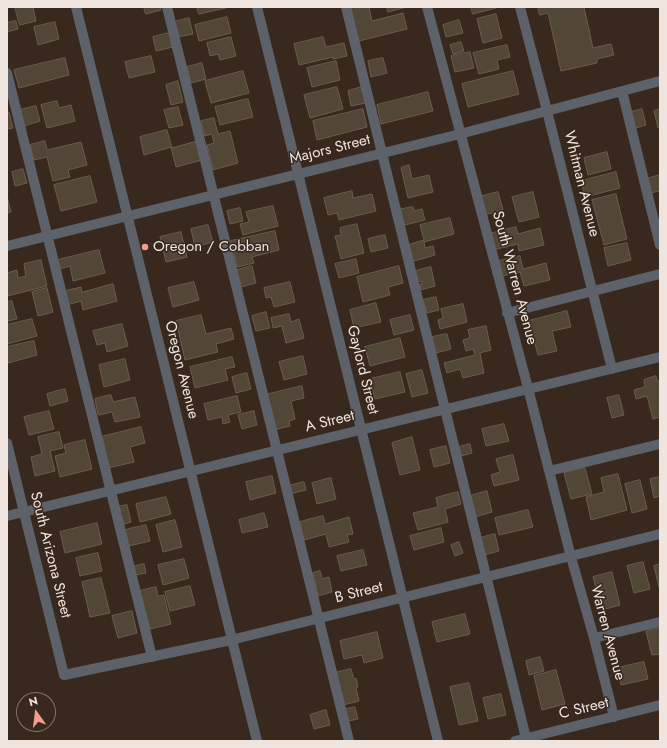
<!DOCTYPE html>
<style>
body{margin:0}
#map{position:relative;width:667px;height:748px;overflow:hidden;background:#38281e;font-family:Jost,sans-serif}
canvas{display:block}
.frame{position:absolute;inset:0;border:8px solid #efe4de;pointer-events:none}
.north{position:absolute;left:16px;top:692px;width:40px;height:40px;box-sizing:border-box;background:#38281e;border:1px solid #81736b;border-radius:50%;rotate:346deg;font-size:11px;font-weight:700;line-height:16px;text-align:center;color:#efe4de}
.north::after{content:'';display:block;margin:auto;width:14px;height:18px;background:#f49d8d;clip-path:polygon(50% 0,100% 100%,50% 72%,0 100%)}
</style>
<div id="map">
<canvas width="667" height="748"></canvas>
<div class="frame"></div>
<div class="north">N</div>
</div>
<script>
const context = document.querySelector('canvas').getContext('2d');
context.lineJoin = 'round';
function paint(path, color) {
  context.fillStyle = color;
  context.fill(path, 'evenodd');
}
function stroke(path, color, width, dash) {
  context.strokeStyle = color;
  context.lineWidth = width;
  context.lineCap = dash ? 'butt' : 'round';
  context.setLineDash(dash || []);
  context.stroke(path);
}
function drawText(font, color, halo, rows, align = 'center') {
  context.font = font + ' Jost,sans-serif';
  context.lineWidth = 3;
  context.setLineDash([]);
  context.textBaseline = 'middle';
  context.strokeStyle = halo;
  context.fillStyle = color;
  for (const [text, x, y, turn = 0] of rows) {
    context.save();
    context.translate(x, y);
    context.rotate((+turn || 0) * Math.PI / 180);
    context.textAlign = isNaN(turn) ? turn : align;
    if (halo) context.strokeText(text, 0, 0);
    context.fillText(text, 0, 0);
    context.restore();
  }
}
const building = new Path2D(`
 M15,7H33L36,21L20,25Z
 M144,7H160L161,10L146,14Z
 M197,7H226V8L199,14Z
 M350,7H369L372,21L403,13L407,29L359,41Z
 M387,7H407L388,12Z
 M471,7H496V8L473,14Z
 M538,7H584L593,48L611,44L614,55L597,59V63L561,71L548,13L540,15Z
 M496,14L502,38L483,43L477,19Z
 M227,17L231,33L199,41L195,25Z
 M189,18L193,34L178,37L174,22Z
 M459,20L463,33L446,37L443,25Z
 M16,21L18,29L7,32V23Z
 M55,22L59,39L38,45L34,27Z
 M169,33L173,47L156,51L153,37Z
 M231,37L236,56L220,60L218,54L210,56L207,43Z
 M323,37L326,47L344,43L347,56L333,59V57L299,65L294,44Z
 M461,42L464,51L453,54L450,45Z
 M507,45L510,57L497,60L499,69L479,74L473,53Z
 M470,52L474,68L455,72L451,56Z
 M151,56L155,72L129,78L125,62Z
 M65,58L69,75L19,88L14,70Z
 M383,58L387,73L371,77L368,61Z
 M336,61L340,80L312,87L307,68Z
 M202,63L206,79L191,83L187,67Z
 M243,71L249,93L211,103L205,81Z
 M513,71L519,94L468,107L462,84Z
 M178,81L183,102L171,105L166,85Z
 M337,87L343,109L310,118L304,95Z
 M362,87L366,103L351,106L348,91Z
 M428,92L433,111L381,124L377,105Z
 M248,99L253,117L220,125L215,107Z
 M57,101L59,108L71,105L75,121L47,128L41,105Z
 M36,106L40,121L24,126L20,110Z
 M178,107L183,125L169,128L164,110Z
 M363,109L367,127L317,140L313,121Z
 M642,109L646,125L632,129L628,113Z
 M660,109V127L658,128L654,111Z
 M7,112H9L13,128L7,129Z
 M214,118L218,134L230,131L238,163L213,170L207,145L214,143L212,134L205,136L201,121Z
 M167,130L172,148L197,141L202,160L176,167L171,147L144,155L140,137Z
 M45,141L47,150L81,142L87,165L68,170L70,177L53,181L47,157L34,160L30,145Z
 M607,152L611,169L588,175L584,158Z
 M409,165L412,179L429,175L433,192L408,198L401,168Z
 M23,169L27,183L15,186L12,172Z
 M616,172L620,188L585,197L581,181Z
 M660,175V191L650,193L646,179Z
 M90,176L97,202L61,211L54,185Z
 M352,191L353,198L372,194L376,211L339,220L337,213L328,215L324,198Z
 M498,192L503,210L484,215L479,197Z
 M533,192L539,217L519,222L512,197Z
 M616,194L627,239L604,245L592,200Z
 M7,196L11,212L7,213Z
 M273,206L278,226L243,235L240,224L249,222L246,212Z
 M413,207L414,211L422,209L425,220L401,226L397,210Z
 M240,208L243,221L230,224L227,211Z
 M450,218L454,234L424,242L425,248L433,246L435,255L411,262L407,245L424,240L420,225Z
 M357,224L364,253L341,259L335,236L341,235L340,228Z
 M208,225L213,242L195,247L191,229Z
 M516,227L518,234L540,228L544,245L519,251L518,244L493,250L489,234Z
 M275,231L279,250L252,257L254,263L237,267L231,241Z
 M181,232L187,257L166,262L160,237Z
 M385,235L388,248L371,252L368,239Z
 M627,243L631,260L608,266L604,248Z
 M99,250L105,273L73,281L70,266L60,269L58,260Z
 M520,256L523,269L546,263L550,280L524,286L520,272L502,276L499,261Z
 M356,259L359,273L339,278L335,264Z
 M41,260L47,286L7,296V273L17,270L18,278L26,276L24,264Z
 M252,266L256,283L241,287L237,270Z
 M399,266L403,283L388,287L390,295L363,302L357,277Z
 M431,267L435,286L421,290L420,284L423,283L422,281L415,283L412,272Z
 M194,282L199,300L173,307L168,288Z
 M290,282L295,302L274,307L271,297L266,298L264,288Z
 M113,284L117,301L83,310L81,301L67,305L64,291L81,287L82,292Z
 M47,288L53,312L38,316L32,292Z
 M436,297L439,310L427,313L423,300Z
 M12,301L17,319L7,321V302Z
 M376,303L381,322L354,328L350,310Z
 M463,304L467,322L440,329L438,320L443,318L441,309Z
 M567,311L571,327L552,331L557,351L538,355L529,321Z
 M266,312L270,328L256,331L252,316Z
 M289,314L291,322L299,319L304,338L286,343L282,326L273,328L271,318Z
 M201,315L206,334L231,328L234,339L216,344L218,352L185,360L176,321Z
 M410,315L414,330L394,335L390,320Z
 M32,319L37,336L7,344V325Z
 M122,324L128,346L107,352L105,343L97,345L93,331Z
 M486,326L491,350L480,353L484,373L463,378L460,369L447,373L444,363L475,355L473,349L466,351L463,340L470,338L468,330Z
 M447,334L451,349L436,353L432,337Z
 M400,338L405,357L370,366L365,347Z
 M34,341L37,355L8,363L7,347Z
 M303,356L307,374L284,380L279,362Z
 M232,357L235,367L225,369L228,380L195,388L190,367Z
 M125,359L130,380L104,387L99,365Z
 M422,370L428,393L412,397L406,374Z
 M400,372L405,392L375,399L370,379Z
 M247,373L251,389L236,393L232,377Z
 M656,376L657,381H660V417L653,419L647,396L636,399L634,390L645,387L644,380Z
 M302,386L304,398L291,401L295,419L289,421L290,426L274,430L265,395Z
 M65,389L68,401L50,406L47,394Z
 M111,395L113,402L135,397L140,417L115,422L112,412L98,415L95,399Z
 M619,395L624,415L612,418L607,398Z
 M237,396L241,412L228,415L230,422L223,424L222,417L208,420L204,404Z
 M49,411L54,429L29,435L24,417Z
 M254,411L257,425L242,429L238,415Z
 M504,424L509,441L486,446L482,429Z
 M141,427L145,443L130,447L134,462L108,468L101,437Z
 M59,432L63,448L50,451L55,471L35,476L31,457L42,454L38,437Z
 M412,437L420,470L400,475L392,443Z
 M85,440L92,469L60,477L55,456L66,453L64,445Z
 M470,444L472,453L461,456L459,447Z
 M446,446L450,463L434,467L430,450Z
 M513,455L519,480L494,486L491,475L500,472L496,459Z
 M585,468L592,494L571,499L564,473Z
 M618,474L627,510L591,520L586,497L604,492L601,478Z
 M272,476L276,493L250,500L246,482Z
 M660,477V496L654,498L650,479Z
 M331,478L336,499L317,504L312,483Z
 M640,480L647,509L632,513L625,484Z
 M304,482L306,490L290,494L288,486Z
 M487,491L492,512L475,517L470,496Z
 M458,492L461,504L445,509L448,522L418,530L413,513L438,507L436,498Z
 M166,497L171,514L140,522L136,504Z
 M127,505L131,522L122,525L117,507Z
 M528,510L533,527L499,535L495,518Z
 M264,513L268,527L242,533L239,520Z
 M323,516L325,524L349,517L353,534L347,535L349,542L329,547L326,534L304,540L300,522Z
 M175,520L182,547L163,552L156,525Z
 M97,523L102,544L65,553L60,532Z
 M146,525L150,541L129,546L125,530Z
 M441,528L444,542L414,550L410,536Z
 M495,534L499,551L484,555L480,538Z
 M459,542L463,553L455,556L451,545Z
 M363,550L367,565L341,571L337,556Z
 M98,553L102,571L80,576L76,558Z
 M184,559L189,578L163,585L158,565Z
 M643,562L650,589L634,593L627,566Z
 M144,564L146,573L135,575L132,567Z
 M660,564V591L654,566Z
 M320,571L322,579L329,577L332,592L318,596L313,573Z
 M612,572L620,605L602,610L593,577Z
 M101,578L110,613L90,617L82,582Z
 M190,586L195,605L170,611L165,592Z
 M156,587L158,596L164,595L171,624L150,629L140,591Z
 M132,611L137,633L118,638L112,616Z
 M465,614L470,634L437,642L432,622Z
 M660,628V654L652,655L646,632Z
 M377,632L383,658L364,663L362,655L344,659L340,641Z
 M540,657L544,671L529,675L526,661Z
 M644,662L648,679L621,685L617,668Z
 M351,669L354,679L356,678L358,687L356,688L359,701L343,705L335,673Z
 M556,670L565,704L542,710L534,676Z
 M469,683L478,721L459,725L450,687Z
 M501,694L506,715L488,719L483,698Z
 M355,707L358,719L344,722L342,710Z
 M326,710L330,725L314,729L310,715Z`);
paint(building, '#524637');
stroke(building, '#6a5d4e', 1);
stroke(new Path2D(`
 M76,7L257,741
 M167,7L349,741
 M257,7L438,741
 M346,7L526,738
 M427,7L528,388L571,557L594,638L614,717
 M520,7L544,99L612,369
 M7,73L152,657
 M622,91L660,245
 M7,246L460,134L660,81
 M507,313L660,274
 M7,443L64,675L231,640L660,534
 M549,471L660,444
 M7,516L660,357
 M594,638L660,622
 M515,741L660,705`), '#5d6169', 10);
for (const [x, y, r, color] of [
 [145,247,4,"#f49d8d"]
]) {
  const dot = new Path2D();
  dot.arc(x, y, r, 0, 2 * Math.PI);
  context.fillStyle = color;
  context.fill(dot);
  stroke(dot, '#38281e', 1.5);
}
drawText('15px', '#efe4de', '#38281e', [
 ["Majors Street",330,150,-14],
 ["Whitman Avenue",581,184,76],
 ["South Warren Avenue",514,278,75],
 ["Oregon Avenue",181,370,76],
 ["Gaylord Street",362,370,76],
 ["A Street",330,422,-14],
 ["South Arizona Street",50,555,76],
 ["B Street",359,593,-14],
 ["Warren Avenue",607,633,75],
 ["C Street",584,709,-14]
]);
drawText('15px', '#efe4de', '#38281e', [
 ["Oregon / Cobban",153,247]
], 'left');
</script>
